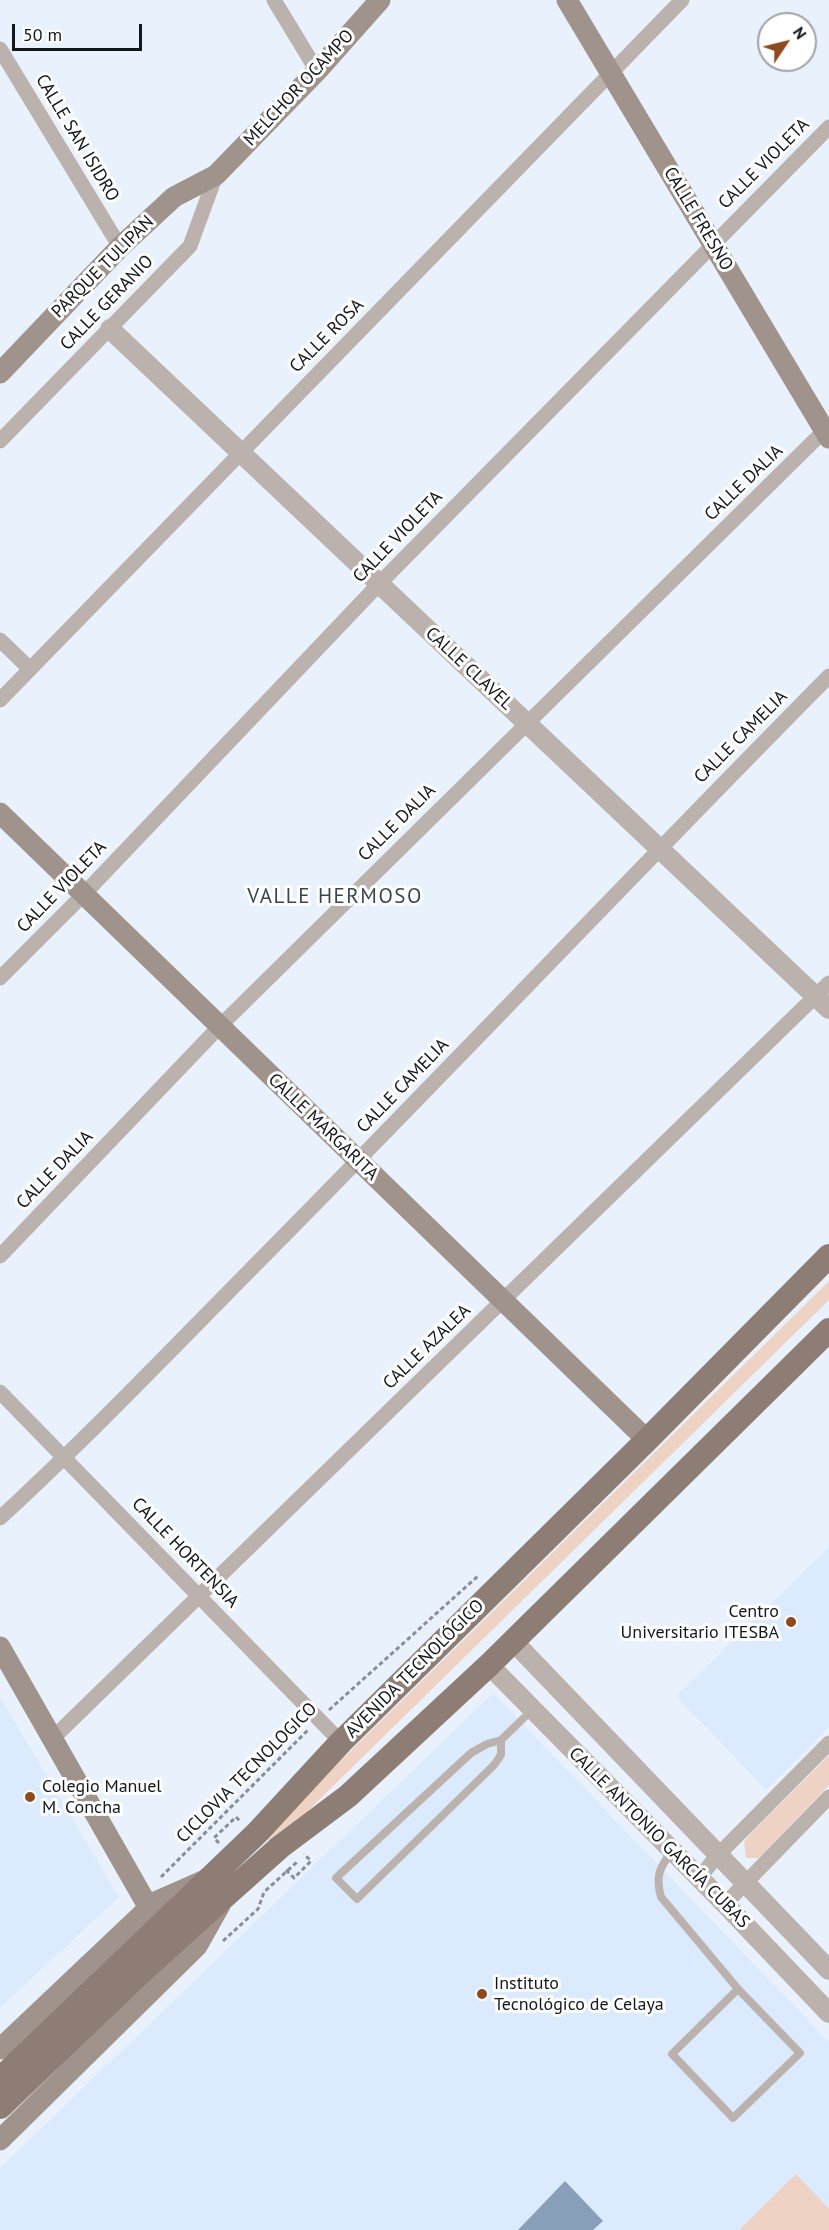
<!DOCTYPE html>
<meta charset="utf-8">
<style>
body{margin:0}
#map{position:relative;width:829px;height:2230px;overflow:hidden;background:#e9f2fc;font-family:"PT Sans",sans-serif}
canvas{display:block}
.north{position:absolute;left:757px;top:12px;width:60px;height:60px;box-sizing:border-box;background:#fff;border:2px solid #a0a2a5;border-radius:50%;rotate:55deg;font-size:16px;font-weight:700;line-height:24px;text-align:center;color:#12171d}
.north::after{content:'';display:block;margin:auto;width:21px;height:27px;background:#8e491e;clip-path:polygon(50% 0,100% 100%,50% 72%,0 100%)}
.scale{position:absolute;left:12px;top:24px;width:130px;height:27px;box-sizing:border-box;border:3px solid #12171d;border-top:0;padding-left:8px;font-size:18px;line-height:21px;white-space:nowrap;color:#12171d;-webkit-text-stroke:4px #fff;paint-order:stroke}
</style>
<div id="map">
<canvas width="829" height="2230"></canvas>
<div class="north">N</div>
<div class="scale">50 m</div>
</div>
<script>
const context = document.querySelector('canvas').getContext('2d');
context.lineJoin = 'round';
function paint(path, color) {
  context.fillStyle = color;
  context.fill(path, 'evenodd');
}
function stroke(path, color, width, dash) {
  context.strokeStyle = color;
  context.lineWidth = width;
  context.lineCap = dash ? 'butt' : 'round';
  context.setLineDash(dash || []);
  context.stroke(path);
}
function drawText(font, color, halo, rows, align = 'center') {
  context.font = font + ' "PT Sans",sans-serif';
  context.lineWidth = 6;
  context.setLineDash([]);
  context.textBaseline = 'middle';
  context.strokeStyle = halo;
  context.fillStyle = color;
  for (const [text, x, y, turn = 0] of rows) {
    context.save();
    context.translate(x, y);
    context.rotate((+turn || 0) * Math.PI / 180);
    context.textAlign = isNaN(turn) ? turn : align;
    if (halo) context.strokeText(text, 0, 0);
    context.fillText(text, 0, 0);
    context.restore();
  }
}
paint(new Path2D(`
 M829,1547V1727L766,1790L676,1696Z
 M493,1693L829,2042V2230H0V2168Z
 M0,1697L119,1897L0,2008Z`), '#dbebfd');
paint(new Path2D(`
 M829,1281V1300L273,1845L264,1836Z
 M829,1755V1785L759,1858H746L744,1842L751,1833Z
 M796,2174L829,2209V2230H739Z`), '#eed3c5');
paint(new Path2D(`
 M565,2181L603,2221L593,2230H518Z`), '#889fba');
stroke(new Path2D(`
 M329,1710L478,1576
 M219,1843L214,1838L236,1817L241,1822
 M286,1870L294,1878L311,1861L304,1854
 M161,1877L309,1729
 M223,1941L258,1909L264,1892L297,1862`), '#878e96', 3, [4.5, 3]);
stroke(new Path2D(`
 M501,1740V1755L494,1765L357,1899L336,1878L471,1753L487,1744L501,1740L532,1710
 M672,1851C660,1867 655,1876 661,1897L738,1989L800,2053L733,2118L672,2054L738,1989`), '#bbb2ad', 8);
stroke(new Path2D(`
 M274,0L317,71
 M0,49L120,247
 M0,441L190,246L216,175
 M0,640L30,669
 M0,700L682,0
 M0,978L84,894L379,584L829,127
 M0,1256L220,1026L829,426
 M0,1392L341,1742
 M0,1518C90,1435 175,1346 261,1259C452,1066 638,869 829,676
 M52,1739L829,983
 M699,1878L717,1856L829,1743
 M725,1904L829,1797`), '#bbb2ad', 15);
stroke(new Path2D(`
 M110,329L829,1009
 M513,1641L829,1970
 M489,1665L725,1904L829,2013`), '#bbb2ad', 20);
stroke(new Path2D(`
 M567,0L829,438
 M0,373L120,247L174,197L216,175L317,71L380,0
 M0,813L647,1440
 M0,1647L149,1908
 M0,2049L155,1902L205,1880
 M0,2140L197,1946L220,1905`), '#a0938c', 21);
stroke(new Path2D(`
 M0,2079L257,1833L341,1742L647,1440L829,1256
 M0,2107L140,1973L225,1896L280,1847L348,1796L489,1665L829,1330`), '#8d7d74', 24);
for (const [x, y, r, color] of [
 [791,1622,6,"#8e491e"],
 [30,1797,6,"#8e491e"],
 [482,1994,6,"#8e491e"]
]) {
  const dot = new Path2D();
  dot.arc(x, y, r, 0, 2 * Math.PI);
  context.fillStyle = color;
  context.fill(dot);
  stroke(dot, '#fff', 2);
}
drawText('18px', '#12171d', '#fff', [
 ["MELCHOR OCAMPO",299,88,-47],
 ["CALLE SAN ISIDRO",77,138,59],
 ["CALLE VIOLETA",764,164,-45],
 ["CALLE FRESNO",698,219,59],
 ["PARQUE TULIPAN",103,267,-45],
 ["CALLE GERANIO",107,303,-46],
 ["CALLE ROSA",327,336,-45],
 ["CALLE DALIA",744,483,-44],
 ["CALLE VIOLETA",398,537,-46],
 ["CALLE CLAVEL",469,669,43],
 ["CALLE CAMELIA",741,737,-45],
 ["CALLE DALIA",397,823,-45],
 ["CALLE VIOLETA",62,887,-46],
 ["CALLE CAMELIA",403,1086,-46],
 ["CALLE MARGARITA",323,1127,44],
 ["CALLE DALIA",55,1170,-46],
 ["CALLE AZALEA",427,1347,-44],
 ["CALLE HORTENSIA",185,1553,46],
 ["AVENIDA TECNOLÓGICO",415,1669,-45],
 ["CICLOVIA TECNOLOGICO",247,1773,-45],
 ["CALLE ANTONIO GARCÍA CUBAS",659,1838,45]
]);
drawText('18px', '#12171d', '#fff', [
 ["Centro",779,1612,"right"],
 ["Universitario ITESBA",779,1633,"right"],
 ["Colegio Manuel",42,1787],
 ["M. Concha",42,1808],
 ["Instituto",494,1984],
 ["Tecnológico de Celaya",494,2005]
], 'left');
context.letterSpacing = '1.5px';
drawText('21px', '#3a4553', '#fff', [
 ["VALLE HERMOSO",335,897]
]);
context.letterSpacing = '0px';
</script>
